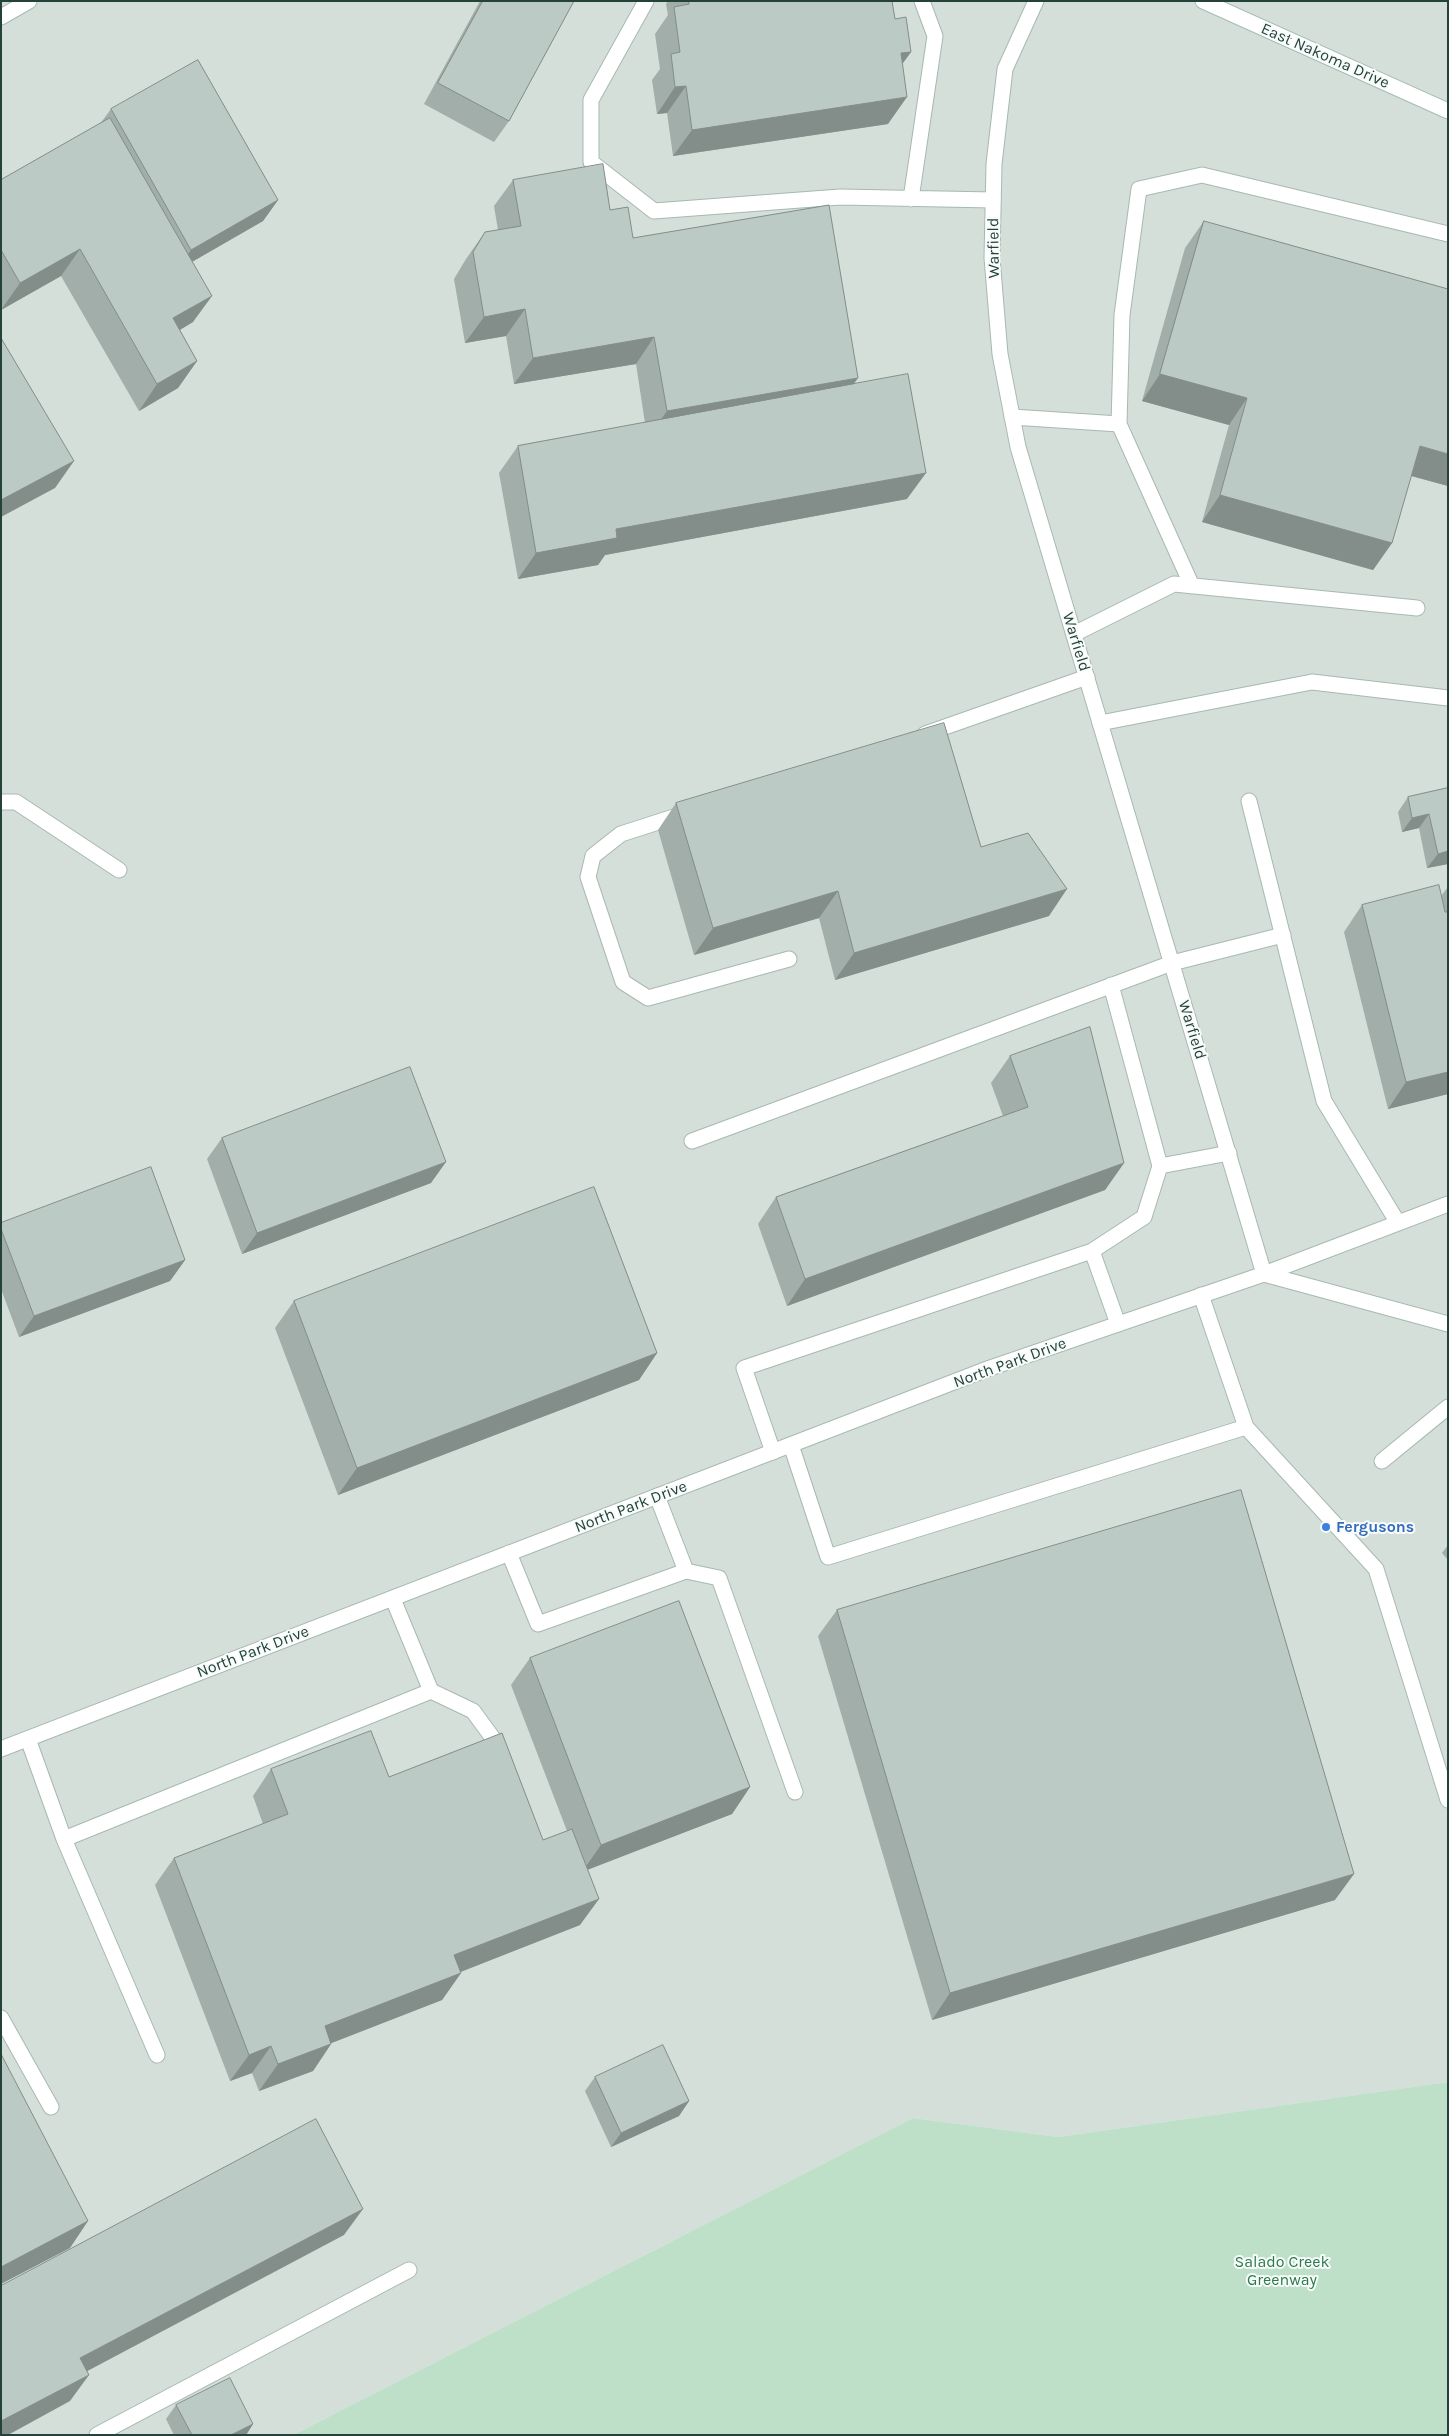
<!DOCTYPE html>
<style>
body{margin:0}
#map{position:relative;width:1449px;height:2436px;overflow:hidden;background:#e6efeb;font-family:Karla,sans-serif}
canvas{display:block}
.frame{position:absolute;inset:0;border:2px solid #24423a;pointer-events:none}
</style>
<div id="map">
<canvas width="1449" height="2436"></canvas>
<div class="frame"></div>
</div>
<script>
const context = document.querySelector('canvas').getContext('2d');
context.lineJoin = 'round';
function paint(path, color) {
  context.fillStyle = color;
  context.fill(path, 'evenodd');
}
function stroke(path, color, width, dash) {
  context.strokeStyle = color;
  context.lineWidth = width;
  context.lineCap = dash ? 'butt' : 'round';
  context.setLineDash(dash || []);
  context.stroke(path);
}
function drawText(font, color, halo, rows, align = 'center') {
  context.font = font + ' Karla,sans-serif';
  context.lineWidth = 4;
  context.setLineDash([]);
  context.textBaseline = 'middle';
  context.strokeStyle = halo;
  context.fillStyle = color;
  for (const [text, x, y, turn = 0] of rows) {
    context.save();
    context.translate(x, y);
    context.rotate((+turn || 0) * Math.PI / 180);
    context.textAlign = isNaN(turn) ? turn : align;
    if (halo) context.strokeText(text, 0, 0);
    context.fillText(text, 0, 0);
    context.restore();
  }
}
paint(new Path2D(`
 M1,1H1448V2082L1058,2137L913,2118L293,2435H1Z`), '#d4dfda');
paint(new Path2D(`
 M1448,2082V2435H293L913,2118L1058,2137Z`), '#bfe0c8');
const lane = new Path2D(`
 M646,1L591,100V162L654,211L840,197L993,200
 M911,199L935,36L922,1
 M1012,417L1119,424L1192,586
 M1119,424L1122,315L1139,189L1202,175L1448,234
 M1074,634L1174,584L1417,608
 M1100,723L1312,682L1448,698
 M925,734L1087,677
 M1249,801L1324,1101L1398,1223
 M1,802H16L119,870
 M683,814L621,834L593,856L588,877L623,982L648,998L789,959
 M1111,985L1160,1166L1229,1153
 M692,1141L1172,963L1283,935
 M1092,1251L1118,1324
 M1264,1274L1448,1204
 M1264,1274L1448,1324
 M1201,1295L1246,1427L1376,1569L1448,1800
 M791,1445L828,1557L1246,1427
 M773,1452L744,1368L1092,1251L1144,1217L1160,1166
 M1382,1461L1448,1407
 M657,1496L686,1571
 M509,1553L538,1624L686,1571L719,1578L795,1792
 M431,1691L473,1711L492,1737L499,1756
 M28,1739L64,1839L431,1691L393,1599
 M64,1839L157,2055
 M1,2018L51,2107
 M97,2435L409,2270`);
const street = new Path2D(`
 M1,1749L990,1368L1264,1274L1018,447L1000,354L992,258L994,164L1005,69L1036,1`);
const secondary = new Path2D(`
 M1203,1L1448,111
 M1,17L29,1`);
stroke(lane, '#a8b8b2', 17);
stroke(street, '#a8b8b2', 17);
stroke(secondary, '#a4bbb3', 17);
stroke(lane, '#fff', 15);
stroke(street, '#fff', 15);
stroke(secondary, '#fff', 15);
paint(new Path2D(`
 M480,1H574L509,121L494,142L424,104Z
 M668,1H892L895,19L911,52L902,64L888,124L673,156L667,113L657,114L652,80L660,69L655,34L668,15L666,4Z
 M111,109L278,200L263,221L192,262L193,322L180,330L197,361L178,388L139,411L61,276L1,310V180L100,124Z
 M513,180L610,210L633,238L854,384L907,499L605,555L598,565L518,579L499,473L518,446L645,423L636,364L514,384L506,336L465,343L454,279L466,259L485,232L498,230L494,206Z
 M1204,221L1448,486L1411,476L1392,543L1373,570L1202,522L1229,425L1142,401L1185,248Z
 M1448,788V864L1427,868L1419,828L1402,832L1398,812L1408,797Z
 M676,803L981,847L1049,916L835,980L819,918L694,955L658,830Z
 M1448,887V1094L1388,1109L1344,932L1362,905L1441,896Z
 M1010,1056L1124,1163L1105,1190L787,1306L758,1224L776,1197L1003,1116L991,1083Z
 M222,1138L431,1183L242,1254L207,1159Z
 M1,1223L185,1260L170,1281L19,1337L1,1289Z
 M294,1301L657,1353L639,1380L338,1495L275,1328Z
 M1448,1545V1560L1442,1553Z
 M837,1610L1335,1900L932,2020L818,1636Z
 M530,1658L750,1787L732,1814L588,1869L580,1925L460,1972L461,1973L442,2000L331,2043V2044L313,2071L259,2091L252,2073L230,2081L155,1885L174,1858L263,1824L253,1796L271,1769L389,1777L543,1840L567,1831L511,1685Z
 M595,2077L689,2101L679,2116L611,2147L585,2091Z
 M176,2405L253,2424L246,2435H174L166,2419Z`), '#a1aea9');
paint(new Path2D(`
 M911,52L892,78L901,53Z
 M686,86L667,113L657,114L675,87Z
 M907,97L888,124L673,156L692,130Z
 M278,200L263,221L176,271L191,250Z
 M80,249L61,276L1,310L20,283Z
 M212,296L193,322L154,345L173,318Z
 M525,309L506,336L465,343L484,317Z
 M654,337L636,364L514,384L533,358Z
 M197,361L178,388L139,411L157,384Z
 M1160,374L1247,398L1229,425L1142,401Z
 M858,378L839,405L648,438L667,411Z
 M1420,446L1448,454V486L1401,473Z
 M74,461L55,488L1,517V500Z
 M926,473L907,499L605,555L598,565L518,579L536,553L616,529Z
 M1220,495L1392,543L1373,570L1202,522Z
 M1429,814L1419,828L1402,832L1412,818Z
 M1448,851V864L1427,868L1438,854Z
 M1067,889L1049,916L835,980L854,953Z
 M838,891L819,918L694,955L713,928Z
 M1448,1072V1094L1388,1109L1406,1082Z
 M446,1162L431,1183L242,1254L257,1233Z
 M1124,1163L1105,1190L787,1306L805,1279Z
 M185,1260L170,1281L19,1337L34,1316Z
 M657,1353L639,1380L338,1495L357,1468Z
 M750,1787L732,1814L582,1872L601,1845Z
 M1354,1874L1335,1900L932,2020L950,1993Z
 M599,1899L580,1925L435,1982L454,1955Z
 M461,1973L442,2000L306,2053L325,2026Z
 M331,2044L313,2071L259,2091L278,2064Z
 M271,2046L252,2073L230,2081L249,2055Z
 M689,2101L679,2116L611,2147L621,2133Z
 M363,2209L344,2235L61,2385L80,2358Z
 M88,2221L70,2248L1,2284V2267Z
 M89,2375L70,2401L8,2435H1V2421Z
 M253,2424L246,2435H231Z`), '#838d89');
const building = new Path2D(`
 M483,1H574L509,121L438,83Z
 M688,1H892L895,19L906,17L911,52L901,53L907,97L692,130L686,86L675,87L671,54L680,52L674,7L689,4Z
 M198,60L278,200L191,250L111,109Z
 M110,118L212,296L173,318L197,361L157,384L80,249L20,283L1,250V180Z
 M603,164L610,210L628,207L633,238L829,205L858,378L667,411L654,337L533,358L525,309L484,317L473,252L485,232L521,226L513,180Z
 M1204,221L1448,289V454L1420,446L1392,543L1220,495L1247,398L1160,374Z
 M1,338L74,461L1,500Z
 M908,374L926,473L616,529L617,538L536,553L518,446Z
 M944,723L981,847L1028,833L1067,889L854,953L838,891L713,928L676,803Z
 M1448,788V851L1438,854L1429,814L1412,818L1408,797Z
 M1439,885L1445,912H1448V1072L1406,1082L1362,905Z
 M1090,1027L1124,1163L805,1279L776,1197L1028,1107L1010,1056Z
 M410,1067L446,1162L257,1233L222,1138Z
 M151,1167L185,1260L34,1316L1,1229V1223Z
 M594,1187L657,1353L357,1468L294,1301Z
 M1241,1490L1354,1874L950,1993L837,1610Z
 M679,1601L750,1787L601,1845L530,1658Z
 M371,1731L389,1777L502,1733L543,1840L572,1829L599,1899L454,1955L461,1973L325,2026L331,2044L278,2064L271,2046L249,2055L174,1858L288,1814L271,1769Z
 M663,2045L689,2101L621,2133L595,2077Z
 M1,2054L88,2221L1,2267Z
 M316,2119L363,2209L80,2358L89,2375L1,2421V2286Z
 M230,2378L253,2424L231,2435H192L176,2405Z`);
paint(building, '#bbcac4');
stroke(building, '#838d89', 1);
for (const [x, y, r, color] of [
 [1326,1527,5,"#3f7fe0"]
]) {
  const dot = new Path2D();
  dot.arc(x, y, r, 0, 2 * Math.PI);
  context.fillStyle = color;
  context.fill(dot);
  stroke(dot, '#f7fbf9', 2);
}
drawText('16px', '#24423a', '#f7fbf9', [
 ["East Nakoma Drive",1325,56,24],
 ["Warfield",994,248,-91],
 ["Warfield",1076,642,73],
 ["Warfield",1192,1030,73],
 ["North Park Drive",1010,1363,-20],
 ["North Park Drive",631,1507,-21],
 ["North Park Drive",253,1652,-21]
]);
drawText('bold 16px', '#366cbe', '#f7fbf9', [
 ["Fergusons",1336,1527]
], 'left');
drawText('16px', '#2d7a4b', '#f7fbf9', [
 ["Salado Creek",1282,2262],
 ["Greenway",1282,2280]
]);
</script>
